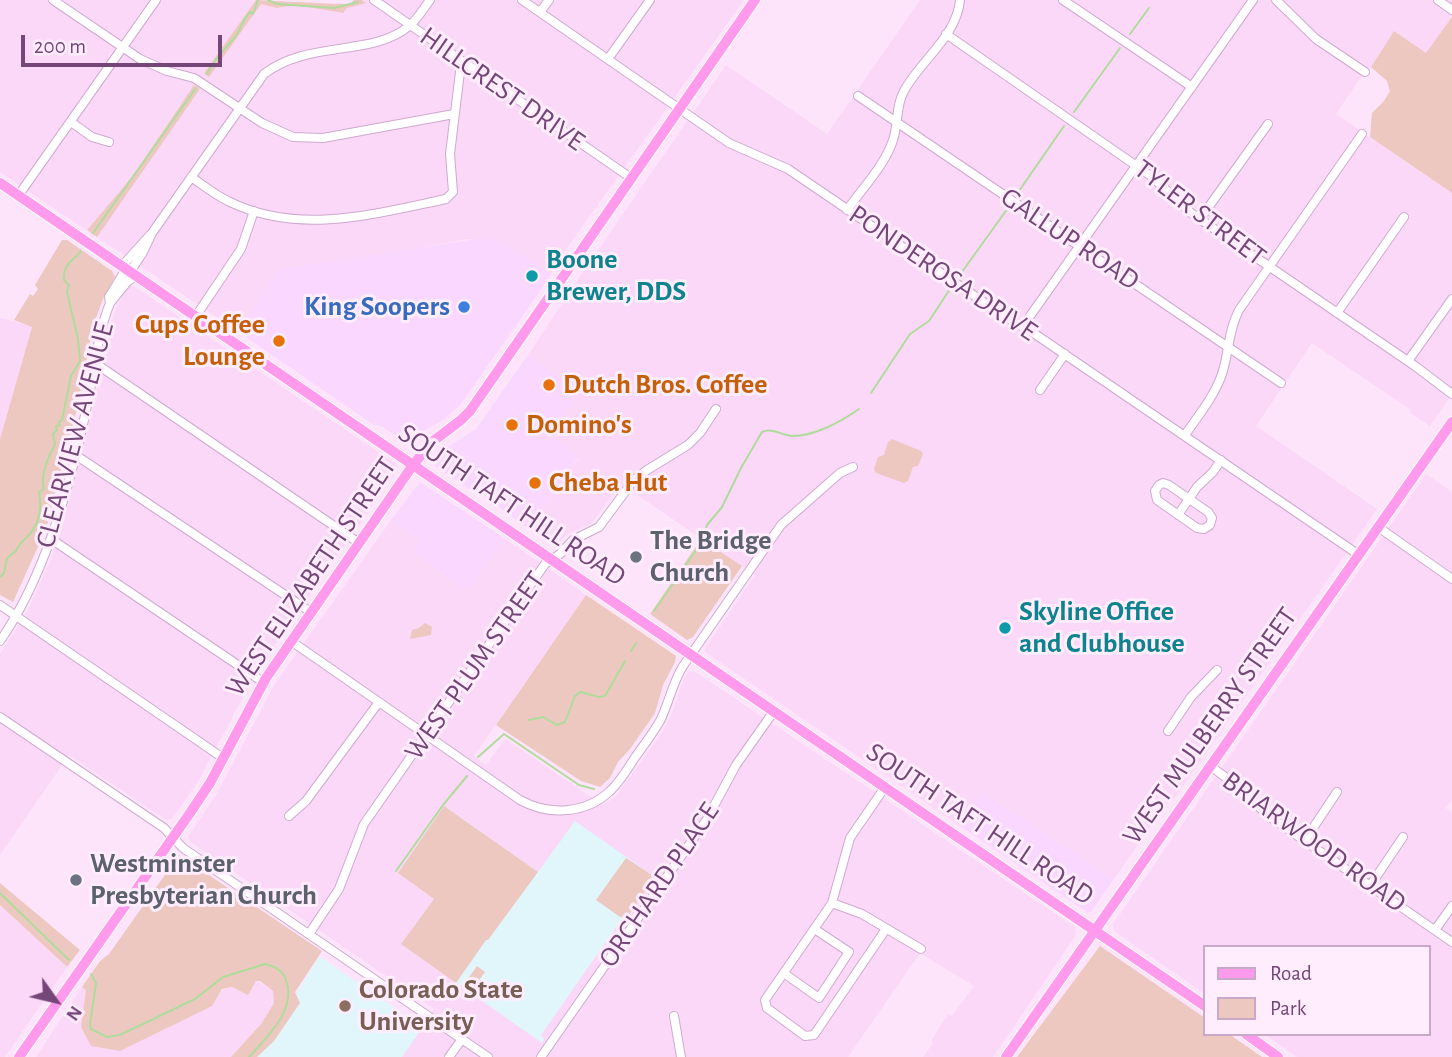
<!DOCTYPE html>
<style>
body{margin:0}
#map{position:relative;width:1452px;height:1057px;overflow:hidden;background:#fee4fa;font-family:"Alegreya Sans",sans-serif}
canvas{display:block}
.legend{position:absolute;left:1203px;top:945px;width:228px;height:91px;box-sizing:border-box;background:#ffecfc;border:2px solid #c8aac8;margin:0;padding:9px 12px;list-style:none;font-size:21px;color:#754779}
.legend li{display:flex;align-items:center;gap:14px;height:35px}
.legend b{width:35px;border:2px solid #c8aac8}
.north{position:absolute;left:21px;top:966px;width:70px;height:70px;-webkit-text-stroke:5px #ffecfc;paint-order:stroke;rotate:124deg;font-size:19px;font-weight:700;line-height:28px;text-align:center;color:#754779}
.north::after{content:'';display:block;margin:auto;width:24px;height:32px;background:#754779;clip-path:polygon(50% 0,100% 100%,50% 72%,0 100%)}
.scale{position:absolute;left:21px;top:35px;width:201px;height:32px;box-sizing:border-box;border:4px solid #754779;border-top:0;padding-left:9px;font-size:21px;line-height:24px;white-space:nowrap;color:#754779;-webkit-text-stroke:5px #ffecfc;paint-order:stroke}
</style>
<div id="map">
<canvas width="1452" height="1057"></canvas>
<ul class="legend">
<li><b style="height:9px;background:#ff9aed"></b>Road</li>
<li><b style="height:19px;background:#edc8c1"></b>Park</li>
</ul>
<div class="north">N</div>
<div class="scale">200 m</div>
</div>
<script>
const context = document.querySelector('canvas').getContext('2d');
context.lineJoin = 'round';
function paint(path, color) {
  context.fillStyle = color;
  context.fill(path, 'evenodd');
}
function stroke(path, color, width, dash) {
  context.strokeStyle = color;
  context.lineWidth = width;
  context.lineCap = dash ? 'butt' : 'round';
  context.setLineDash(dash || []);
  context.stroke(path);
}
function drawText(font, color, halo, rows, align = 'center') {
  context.font = font + ' "Alegreya Sans",sans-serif';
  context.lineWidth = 6;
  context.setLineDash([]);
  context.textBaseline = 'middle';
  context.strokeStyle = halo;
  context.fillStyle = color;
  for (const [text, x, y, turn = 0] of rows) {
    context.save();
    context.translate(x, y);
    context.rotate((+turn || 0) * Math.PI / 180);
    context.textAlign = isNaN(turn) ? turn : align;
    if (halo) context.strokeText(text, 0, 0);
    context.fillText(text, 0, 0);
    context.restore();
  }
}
paint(new Path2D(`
 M0,0H256L204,73L261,4L277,8L295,5L342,13L347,8L365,2L362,0H744L554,266L551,275L500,242L468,239L372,256L281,269L237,331L142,267L140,263L116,250L0,172ZM200,89L97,236L87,230L131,178L180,104Z
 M920,0H1452V17L1426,54L1394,31L1371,67L1361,77L1336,114L1452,193V394L1430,426L1410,413L1411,410L1312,343L1256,426L1377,509L1174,799L1171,798L1114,879L983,792L960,826L705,652V648L755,575L621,484L591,524L567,534L556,547L528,529L579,458L548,435L580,391L528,355L587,266L726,65L827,134Z
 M132,285L396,464L397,471L258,669L199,780L172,819L166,820L69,755L0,855V654L28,610L53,554L63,523L95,400L107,335L117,306L128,287Z
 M0,318L32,326L0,439Z
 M1426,474L1452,492V800L1446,808L1452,812V1057H1297L1264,1034H1429V947H1205V994L1114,931L1113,924Z
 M391,520L422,540L413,553L467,590L504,538L586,595L474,756L486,765L505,739L603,805L616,796L661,734L671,716L683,680L688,672L694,671L1075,927L1076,935L993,1057H923L933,1043L931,1041L948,1014L952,1016L974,986L920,953L848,1057H257L319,956L422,1026L434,1009L192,843L188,837L216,795L275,684ZM538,872L628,916L623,917L541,1035L544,1039L401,944L434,899Z
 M0,905L67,967L5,1057H0Z
 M257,981L273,991L274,1003L261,1024L231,1057H36L82,987L86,990L81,1027L211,1006L222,990L229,987L241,990Z`), '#fbd8f7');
paint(new Path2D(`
 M483,238L500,242L517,251L551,275L460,405L443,420L422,432L410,444L379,425H374L237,331L280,269Z
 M528,355L580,391L548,435L579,457L528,529L476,489L470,490L435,466L434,462L444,449L476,429Z
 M420,482L504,538L468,591L413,553L421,540L391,520Z
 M983,792L1114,879L1091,912H1087L960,826Z`), '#f9d7ff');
paint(new Path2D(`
 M444,806L538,872L575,821L655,877L628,916L623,917L541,1035L544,1039L542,1043L401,944L434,899L398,873Z
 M319,956L423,1027L402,1057H257Z`), '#e1f6fa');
paint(new Path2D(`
 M256,0L337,4H350L354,0H362L366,3L347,8L343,13L295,5L277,8L261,4L209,77L204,73Z
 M1452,17V193L1370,137L1372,113L1384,101L1390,91L1387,81L1371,67L1394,31L1426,53Z
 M194,85L200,89L97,237L87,230L131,178Z
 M62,240H67L112,271L115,277L103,299L93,326L77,409L46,529L13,602L0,595V439L32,327L14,320L30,294L33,296L38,289L35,285Z
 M892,439L921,451L923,454L918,466L913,467L908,481L904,483L876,473L874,469L878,457L884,455L888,442Z
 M701,539L742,566L693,637L687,640L650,614Z
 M586,595L676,656L675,662L663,685L655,713L630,749L618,762L610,778L600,787L581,781L496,725Z
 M425,623L432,627L431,635L410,639L412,630L419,628Z
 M444,806L538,872L488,940H486L456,983L401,944L434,899L398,873Z
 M179,855L322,951L295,992L300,1003L274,1041L257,1057H231L261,1024L274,1003L273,991L260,981H256L248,995L232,987L222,989L212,1006L120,1051L91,1046L81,1027L86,990L82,987L100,961L109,954Z
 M626,858L655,877L628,916L620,917L596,900Z
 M0,883L80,950L67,967L0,905Z
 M1100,946L1205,1018V1034H1229L1262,1057H1017Z
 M477,966L485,972L475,986L467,980Z`), '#edc8c1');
stroke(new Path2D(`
 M268,0L277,4L334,8L358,2
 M1130,34L1149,8
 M207,74C214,59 225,49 235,37C241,29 243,19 250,12L253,14L258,0
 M1074,112L1120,48
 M1019,191L1064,126
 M93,233L196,88
 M959,276L1008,208
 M871,393L910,334L929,321L950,289
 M0,577L4,573L7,558L16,551C19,543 25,540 30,534C40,522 42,506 39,492L44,489C40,475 48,458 55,444L53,434L57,430L56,426L60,425L59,422L62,420L71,376L80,361L78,339L67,292L69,285L64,280C62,265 73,261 81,251
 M654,611L701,543L707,525L722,507L741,468L762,432C773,427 782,436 793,436C815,436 842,421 859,409
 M631,651L636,643
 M529,720L543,717L557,725L565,722L575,696L580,692L599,697L605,696L625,661
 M478,757L504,734L579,785L594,789
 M396,871L443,805L467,776
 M0,893L69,960
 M91,974L96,983L90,1024L91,1029L107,1037L120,1035L195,999L223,977L265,964C275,966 283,971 286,980C297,1010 267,1037 249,1057`), '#afdc9c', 2);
const minor = new Path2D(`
 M53,0L140,59L167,71L194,78L262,123L293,137L323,138L454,114
 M374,0L631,178
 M522,0L729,143L788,169L1004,316L1032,332L1359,555
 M1063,0L1192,87
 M1276,0L1316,39L1365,72
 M1438,0L1452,10
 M540,12L549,0
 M946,34L1151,176L1191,213L1415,366L1452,394
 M608,59L650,0
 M858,96L1281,383
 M71,122L92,137L109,142
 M191,177C203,185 215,195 228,201C298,236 374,214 446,199L453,192L450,154L460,72L465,65
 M18,196L156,0
 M847,210C862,189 883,167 892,143C899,126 895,107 904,91C920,61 957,36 960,0
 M1200,219L1268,124
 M122,266L150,235
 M130,272L143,252L152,233L264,74C307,40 373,57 409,26C418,19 423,9 430,0
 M110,303L128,281L136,276
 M1337,313L1404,217
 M196,316L241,249L254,211
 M1023,326L1253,0
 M1408,361L1452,299
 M95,363L359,543
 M1040,390L1065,354
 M1185,435C1198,416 1214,397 1222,374C1229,353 1228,331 1239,310L1362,134
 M74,454L312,613
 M1163,483L1169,485L1208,512L1212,518L1210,525L1204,529L1197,528L1157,500L1155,491L1159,485Z
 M1178,515L1197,487L1213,472L1221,460
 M1378,527L1452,579
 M51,539L263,682
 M0,605L223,758
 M0,641C47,574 73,476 89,396C95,364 98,333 110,303L109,297L126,269
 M291,641L520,800C549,816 586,814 610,791C621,781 628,768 636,756C644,745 653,733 660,721C669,703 672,684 683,666L781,525L840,473L853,467
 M0,717L164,828L183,848L488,1057
 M1168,731L1191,697L1217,670
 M1210,766L1242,789L1267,815L1452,942
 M885,787L850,838L832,903L765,1000L767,1008L805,1036L814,1035L886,929
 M289,816L306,801L379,702
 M1305,840L1337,792
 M1370,886L1403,837
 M832,903L862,914L921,949
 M1435,930L1452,906
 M309,934L339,889L364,824L545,564L560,554L573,540L599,527L633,481L647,470L688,445L700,433L716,409
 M785,974L819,998L849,952L816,930
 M674,1016L681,1057
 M449,1057L462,1039
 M541,1057L707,819L736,765L774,711`);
const major = new Path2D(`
 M0,183L1205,1006
 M1246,1034L1278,1057
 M19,1057L190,813L210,783L266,678L413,465L432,442L461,420L470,411L755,0
 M1006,1057L1452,422`);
stroke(minor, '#cfa9d0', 10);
stroke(major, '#fff', 12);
stroke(minor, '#fff', 8);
stroke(major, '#ff9aed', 10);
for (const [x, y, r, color] of [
 [532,276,7,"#0f9aa8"],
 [464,307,7,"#3f7fe0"],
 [279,341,7,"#e8710a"],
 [549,385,7,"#e8710a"],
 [512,425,7,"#e8710a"],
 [535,483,7,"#e8710a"],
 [636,557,7,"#6b7280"],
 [1005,628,7,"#0f9aa8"],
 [76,880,7,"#6b7280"],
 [345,1006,7,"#8d6e63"]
]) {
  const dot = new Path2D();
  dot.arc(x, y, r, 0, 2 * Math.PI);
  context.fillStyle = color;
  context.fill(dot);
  stroke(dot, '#ffecfc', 2.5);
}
drawText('28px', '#754779', '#ffecfc', [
 ["HILLCREST DRIVE",502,89,35],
 ["TYLER STREET",1200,213,37],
 ["GALLUP ROAD",1070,239,34],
 ["PONDEROSA DRIVE",943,273,34],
 ["CLEARVIEW AVENUE",75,435,-75],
 ["SOUTH TAFT HILL ROAD",512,505,34],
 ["WEST ELIZABETH STREET",311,577,-56],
 ["WEST PLUM STREET",475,666,-55],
 ["WEST MULBERRY STREET",1210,726,-55],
 ["SOUTH TAFT HILL ROAD",980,824,34],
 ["BRIARWOOD ROAD",1314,842,36],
 ["ORCHARD PLACE",659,885,-56]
]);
drawText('bold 28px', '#0d838f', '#ffecfc', [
 ["Boone",546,260],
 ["Brewer, DDS",546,292],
 ["Skyline Office",1019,612],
 ["and Clubhouse",1019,644]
], 'left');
drawText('bold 28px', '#366cbe', '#ffecfc', [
 ["King Soopers",450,307]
], 'right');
drawText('bold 28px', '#c56008', '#ffecfc', [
 ["Cups Coffee",265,325,"right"],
 ["Lounge",265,357,"right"],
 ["Dutch Bros. Coffee",563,385],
 ["Domino's",526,425],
 ["Cheba Hut",549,483]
], 'left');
drawText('bold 28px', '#5b616d', '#ffecfc', [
 ["The Bridge",650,541],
 ["Church",650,573],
 ["Westminster",90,864],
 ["Presbyterian Church",90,896]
], 'left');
drawText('bold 28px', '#785e54', '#ffecfc', [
 ["Colorado State",359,990],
 ["University",359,1022]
], 'left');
</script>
